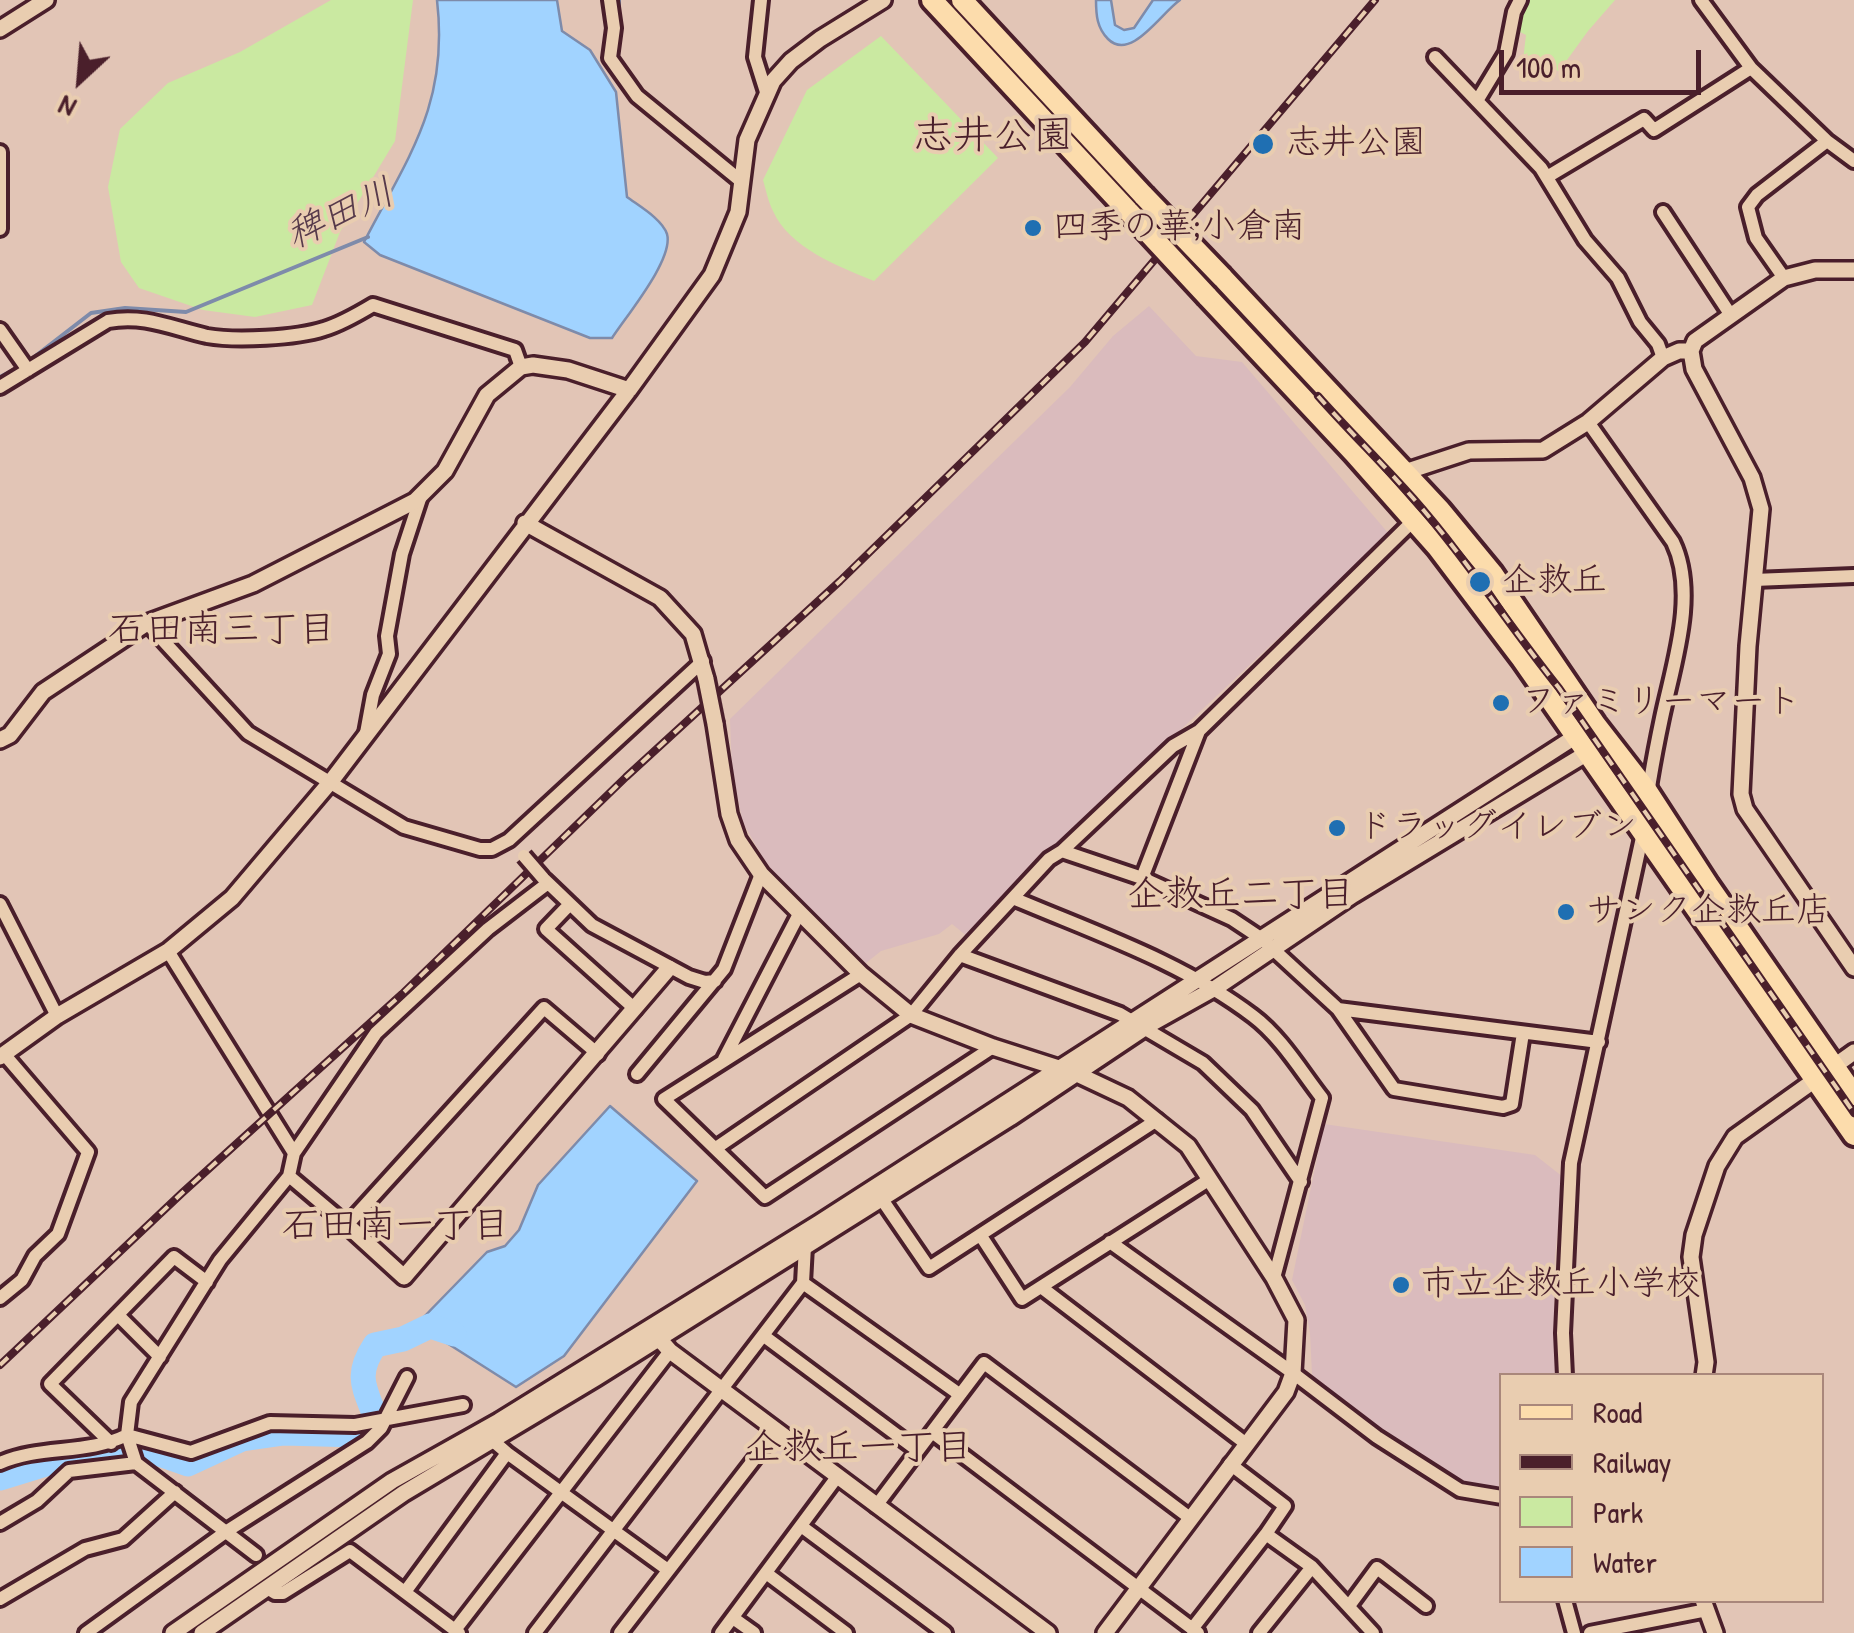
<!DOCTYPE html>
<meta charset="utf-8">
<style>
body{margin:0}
#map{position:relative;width:1854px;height:1633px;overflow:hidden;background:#e2c5b6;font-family:"Patrick Hand",sans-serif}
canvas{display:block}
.legend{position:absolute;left:1499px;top:1373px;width:325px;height:230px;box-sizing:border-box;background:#e9cdb0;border:2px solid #a9877b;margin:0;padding:12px 18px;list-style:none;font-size:30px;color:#4a1f2b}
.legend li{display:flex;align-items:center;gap:20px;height:50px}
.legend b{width:50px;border:2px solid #a9877b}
.north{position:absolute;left:30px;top:30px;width:100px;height:100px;-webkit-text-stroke:8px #e9cdb0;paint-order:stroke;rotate:206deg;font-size:28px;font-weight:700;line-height:40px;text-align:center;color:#4a1f2b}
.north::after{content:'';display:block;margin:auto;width:35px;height:45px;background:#4a1f2b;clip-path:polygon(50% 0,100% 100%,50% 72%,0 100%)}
.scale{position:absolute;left:1499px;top:50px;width:202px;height:45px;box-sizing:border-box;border:5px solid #4a1f2b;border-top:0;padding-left:12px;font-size:30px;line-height:35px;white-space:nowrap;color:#4a1f2b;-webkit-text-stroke:8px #e9cdb0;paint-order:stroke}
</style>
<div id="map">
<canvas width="1854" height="1633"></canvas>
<ul class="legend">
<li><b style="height:12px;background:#fcdcac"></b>Road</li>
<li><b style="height:12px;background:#4a1f2b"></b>Railway</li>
<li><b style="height:28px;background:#cae9a1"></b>Park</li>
<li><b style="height:28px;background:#a1d3ff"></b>Water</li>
</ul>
<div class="north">N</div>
<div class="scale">100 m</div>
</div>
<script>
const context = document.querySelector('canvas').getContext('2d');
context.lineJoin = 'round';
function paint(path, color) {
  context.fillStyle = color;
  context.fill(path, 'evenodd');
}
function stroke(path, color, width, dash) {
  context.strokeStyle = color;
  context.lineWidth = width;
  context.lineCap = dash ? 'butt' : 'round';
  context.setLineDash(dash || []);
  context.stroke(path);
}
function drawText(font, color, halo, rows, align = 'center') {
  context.font = font + ' "Patrick Hand","Klee One",sans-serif';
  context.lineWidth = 8;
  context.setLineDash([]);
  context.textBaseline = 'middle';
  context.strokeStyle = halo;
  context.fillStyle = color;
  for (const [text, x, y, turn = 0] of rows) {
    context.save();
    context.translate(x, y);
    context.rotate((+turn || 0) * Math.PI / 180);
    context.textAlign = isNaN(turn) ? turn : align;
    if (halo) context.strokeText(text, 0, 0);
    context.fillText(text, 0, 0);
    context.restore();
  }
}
paint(new Path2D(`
 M1149,306L1196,356L1242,362L1389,534L1058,845L968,937L952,924L939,934L881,951L866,963L803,905L766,863L743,823L732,772L730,719L1070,387L1113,336Z
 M1324,1124L1535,1155L1563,1177L1554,1267L1555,1375L1502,1376L1501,1487L1462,1484L1318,1388L1312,1374L1310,1333L1305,1305L1292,1280Z`), '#dabbbd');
paint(new Path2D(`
 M331,0H413L395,141L340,232L312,305L255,317L203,310L139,288L121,262L108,187L120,129L168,83L240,52Z
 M1529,0H1615L1588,31L1559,71L1523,60L1526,35L1516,30Z
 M881,36L998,158L874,281C840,267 789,248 773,211C768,201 766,190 763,180L807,90Z`), '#cae9a1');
const water = new Path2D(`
 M437,0H557L562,31L590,50L616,92L627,197C639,206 662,219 667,234C674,259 627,315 612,338H590L380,255L364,242C409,155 449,104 437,0Z
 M1096,0H1111L1115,25L1124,30L1134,28L1153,0H1180C1161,13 1131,62 1108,39C1097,28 1096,15 1096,0Z
 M610,1106L697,1181L564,1356L516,1387L417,1324L487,1252L505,1246L519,1230L538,1185Z`);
paint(water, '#a1d3ff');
stroke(water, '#7e8baa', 2.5);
stroke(new Path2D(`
 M618,60L619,0
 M0,377L25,364L91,313L125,308L186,312L368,237`), '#7e8baa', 4);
stroke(new Path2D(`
 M0,1478L52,1462L145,1449L188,1464L242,1439L284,1433L359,1435L376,1419C365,1388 354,1376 375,1345L403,1339L430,1326L454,1334`), '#a1d3ff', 25);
const minor = new Path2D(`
 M610,0L614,28L610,58L637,96L742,182
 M761,0L755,57L766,92
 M1701,0L1751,68L1827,141L1854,161
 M1435,57L1541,168L1585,240L1618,278L1640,322L1658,344L1663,358
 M1477,101L1506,53L1514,12L1520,0
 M0,152V229
 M1547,177L1644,119L1654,130L1751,68
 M1663,212L1730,314
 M1784,278L1756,238L1748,207L1757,195L1827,141
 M0,330L28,370
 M0,387L108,321C144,314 172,328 207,336C236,341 296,338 324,329C341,324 358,314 373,305L515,350L521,367
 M1754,580L1854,576
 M147,623L248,733L404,827L480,849H492L509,840L703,661
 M366,733L373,695L389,654L387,636L402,554L421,496
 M1062,851L1142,878L1232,919L1262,939L1338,1009L1394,1089L1503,1107L1512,1104L1523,1033
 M1142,878L1199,731
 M545,880L592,925L689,977L705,982L715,981
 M1013,898C1095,933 1182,962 1253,1016C1281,1037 1301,1071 1322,1098L1274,1278
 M0,904L57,1016
 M570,904L546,929L635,1009
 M168,951L294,1153L289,1176L220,1260L131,1402L127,1435L136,1463L256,1555
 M960,955L1120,1014L1203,1063L1252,1110L1301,1182
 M861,974L664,1099L765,1197L993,1047
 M1338,1009L1599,1042
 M724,1059L799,914
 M637,1074L724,969L761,874
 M716,1148L911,1015L960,955L1049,859L1062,851L1173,746L1199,731L1414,520
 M294,1153L376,1033L488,929L548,883
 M289,1176L347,1225L544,1008L598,1054
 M881,1198L929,1268L1157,1120
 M981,1236L1022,1299L1210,1179
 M1110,1242L1293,1373L1377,1437L1460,1490L1502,1497
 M803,1283L959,1394
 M1041,1287L1245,1443
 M0,1298L22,1280L35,1256L58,1234L88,1152L4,1054
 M118,1315L160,1357
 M764,1336L917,1450
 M1565,1376L1563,1333L1571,1163L1643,833C1647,794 1654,756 1662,718C1673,665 1698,594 1673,542L1588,422
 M932,1432L1198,1633
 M111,1443L50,1384L174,1257L207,1282
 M507,1453L668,1570
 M0,1463C40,1445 87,1455 127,1435L191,1452L270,1423L355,1425L463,1405
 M1230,1464L1285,1506L1266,1534
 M876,1506L984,1363L1190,1518
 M0,1523L37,1501L69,1471L136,1463
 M801,1526L945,1633
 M766,1573L846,1633
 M267,1588L275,1593H283L350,1551L459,1633
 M405,1592L507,1453L492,1440
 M0,1599L85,1549L123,1539L175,1492
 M1565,1600L1574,1633
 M1349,1606L1377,1568L1426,1606
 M733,1618L754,1633
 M1192,1629L1266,1534L1312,1567L1373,1633
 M455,1630L670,1351
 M86,1633L227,1531L367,1442L381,1428L407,1377
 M535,1633L803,1283L805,1246
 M620,1633L776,1431
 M721,1633L837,1477
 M1259,1633L1312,1567
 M1590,1633L1707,1610`);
const tertiary = new Path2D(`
 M0,29L46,0
 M1854,270H1815L1784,278L1695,341L1691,351L1694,369L1752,478L1761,509L1748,646L1741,794L1745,809L1854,968
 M1405,472L1469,451L1543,450L1588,422L1663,358L1679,351H1691
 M525,523L660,598L693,634L706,679
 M715,724L729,814L738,840L761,874L861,974L911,1015L993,1047L1077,1074L1128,1098L1188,1146L1274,1278L1296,1320L1293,1373L1286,1392L1105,1633
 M0,740L10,735L43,692L147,623L253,584L415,501L445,471L487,395L521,367L533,365L568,370L629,390
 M0,1057L57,1016L168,951L232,898L332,780L629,390L712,275L738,212L747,140L773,81L791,61L820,39L883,0
 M347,1225L404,1277L669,968
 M654,1333L670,1351L1048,1633
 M1704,1376L1706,1362L1691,1257L1694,1235L1717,1166L1735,1137L1854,1052
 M1703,1600L1715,1633
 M173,1633L392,1481L499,1421L819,1223L1584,731
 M202,1633L404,1493L596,1378L1010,1118L1149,1025L1217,987L1353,895L1607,741`);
const primary = new Path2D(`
 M932,0L1129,212
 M962,0L1144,196
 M1222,277L1440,510L1492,573L1595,724L1647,791L1708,885L1854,1095
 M1207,296L1354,453L1438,548L1522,659L1854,1135`);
stroke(minor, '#4a1f2b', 20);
stroke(tertiary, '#4a1f2b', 22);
stroke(primary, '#4a1f2b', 28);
stroke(minor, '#e9cdb0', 12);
stroke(tertiary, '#e9cdb0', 15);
stroke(primary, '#fcdcac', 20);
const rail = new Path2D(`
 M1318,396C1349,431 1382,463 1413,498C1466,558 1509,626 1559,688L1854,1113
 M0,1365L182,1193L402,994L626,777L840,581L1085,342L1375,0`);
stroke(rail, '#4a1f2b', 8);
stroke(rail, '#e9cdb0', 4, [11]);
const minorBridge = new Path2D(`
 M524,856L543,878`);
const tertiaryBridge = new Path2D(`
 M706,679L715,724`);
const primaryBridge = new Path2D(`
 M1144,196L1222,277
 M1129,212L1207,296`);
stroke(minorBridge, '#4a1f2b', 20, []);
stroke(tertiaryBridge, '#4a1f2b', 22, []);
stroke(primaryBridge, '#4a1f2b', 28, []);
stroke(minorBridge, '#e9cdb0', 12);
stroke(tertiaryBridge, '#e9cdb0', 15);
stroke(primaryBridge, '#fcdcac', 20);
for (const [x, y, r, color] of [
 [1263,144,12,"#1f6fb2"],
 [1033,228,10,"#1f6fb2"],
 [1480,582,12,"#1f6fb2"],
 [1501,703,10,"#1f6fb2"],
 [1337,828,10,"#1f6fb2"],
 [1566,912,10,"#1f6fb2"],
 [1401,1285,10,"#1f6fb2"]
]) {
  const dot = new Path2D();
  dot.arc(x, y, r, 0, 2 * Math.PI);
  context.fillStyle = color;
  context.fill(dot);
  stroke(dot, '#e9cdb0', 4);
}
drawText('35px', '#4a1f2b', '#e9cdb0', [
 ["志井公園",1286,144],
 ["四季の華;小倉南",1053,228],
 ["企救丘",1502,582],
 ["ファミリーマート",1521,703],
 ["ドラッグイレブン",1357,828],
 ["サンク企救丘店",1586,912],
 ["市立企救丘小学校",1421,1285]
], 'left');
drawText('italic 38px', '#573a4b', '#e9cdb0', [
 ["稗田川",341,215,-25]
]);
drawText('38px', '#4a1f2b', '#e9cdb0', [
 ["石田南三丁目",222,631],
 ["企救丘二丁目",1241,896],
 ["石田南一丁目",396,1227],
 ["企救丘一丁目",859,1449]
]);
drawText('40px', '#4a1f2b', '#e9cdb0', [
 ["志井公園",993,137]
]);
</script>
